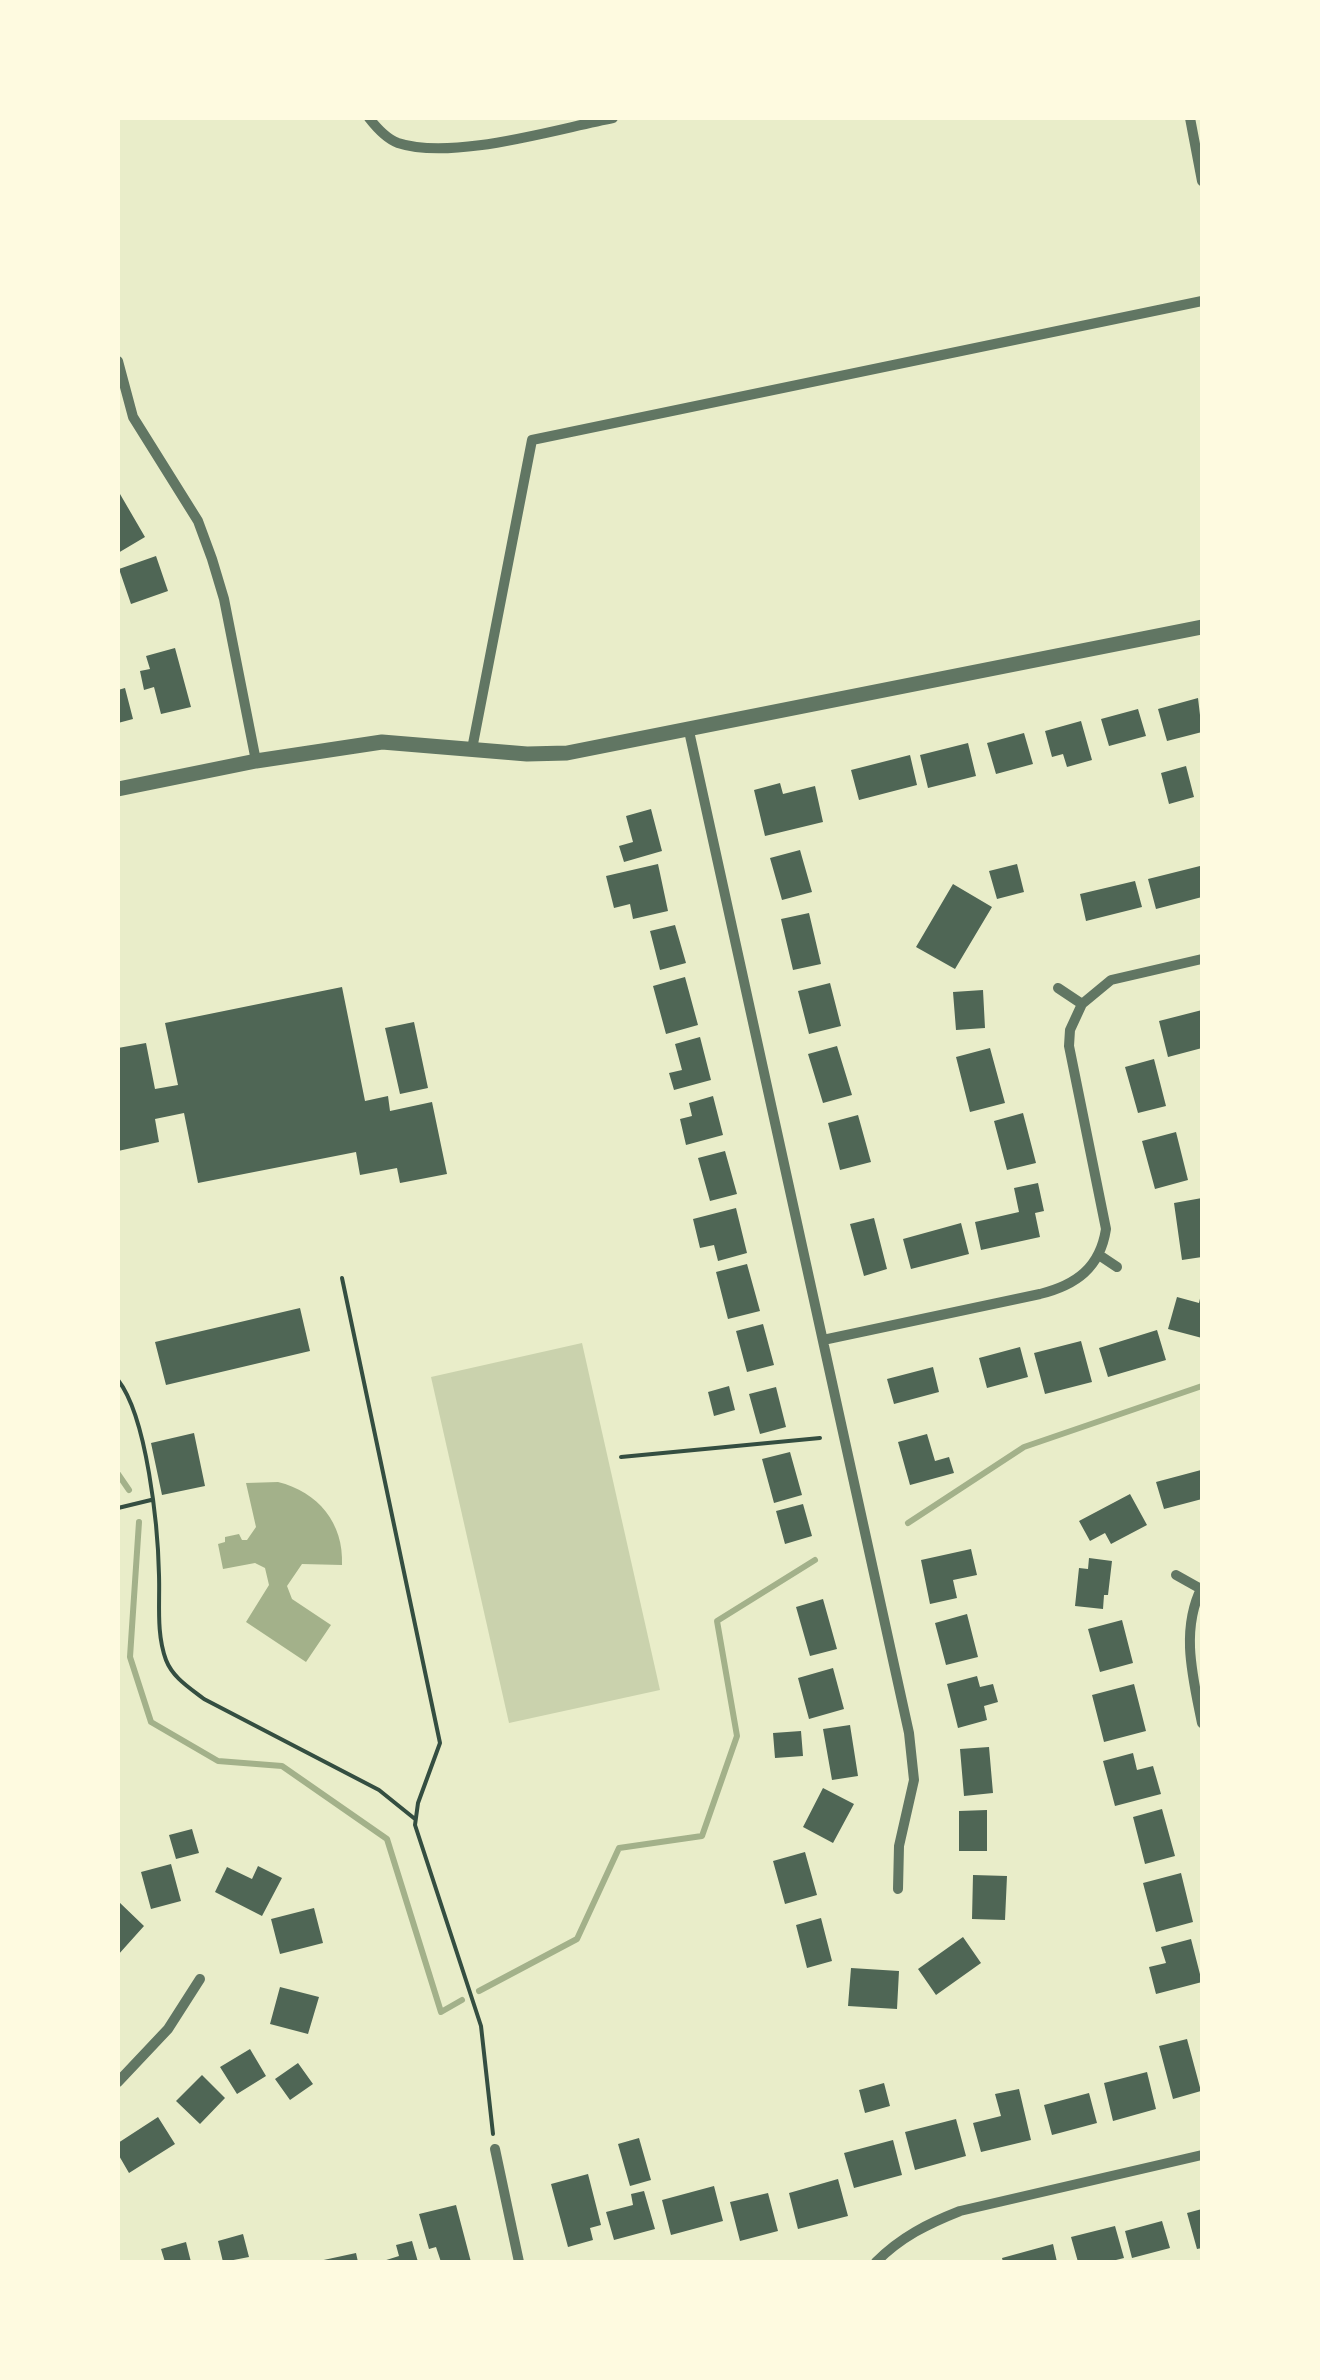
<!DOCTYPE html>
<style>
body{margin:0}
#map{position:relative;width:1320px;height:2380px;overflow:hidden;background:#e9edc9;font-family:Barlow,sans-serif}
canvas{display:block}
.frame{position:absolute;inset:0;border:120px solid #fefae0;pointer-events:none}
</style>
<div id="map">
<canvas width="1320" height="2380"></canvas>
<div class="frame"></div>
</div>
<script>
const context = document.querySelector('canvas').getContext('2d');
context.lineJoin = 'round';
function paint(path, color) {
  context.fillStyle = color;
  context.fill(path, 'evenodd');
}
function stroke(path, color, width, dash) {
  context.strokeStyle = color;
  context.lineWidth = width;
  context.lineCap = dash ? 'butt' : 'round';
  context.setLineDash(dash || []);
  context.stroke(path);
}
paint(new Path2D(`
 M582,1343L660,1690L509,1723L431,1377Z`), '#cad2ad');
paint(new Path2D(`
 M278,1482C318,1492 344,1523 342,1565L302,1564L287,1586L292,1599L331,1625L306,1662L246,1622L269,1585L265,1568L255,1563L223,1569L218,1544L225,1542V1537L239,1534L242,1540H247L256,1527L246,1483Z`), '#a3b18a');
stroke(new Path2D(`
 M118,1474L129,1490
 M139,1522L130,1657L151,1722L218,1761L282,1766L387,1839L441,2012L462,2000
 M908,1523L1024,1447L1202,1386
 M479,1991L577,1939L619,1848L702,1836L737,1736L717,1621L815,1560`), '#a3b18a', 6);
paint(new Path2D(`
 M120,494L145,537L118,553V496Z
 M156,556L168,591L131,604L119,569Z
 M175,648L191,707L161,714L154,687L144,690L140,671L150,669L146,656Z
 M125,688L133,719L118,723V690Z
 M1198,698L1202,732L1167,741L1158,709Z
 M1138,709L1146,736L1109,746L1101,719Z
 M1081,721L1092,760L1067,767L1063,754L1052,757L1045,731Z
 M1024,733L1033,764L996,774L987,743Z
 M968,743L976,776L928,788L920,755Z
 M910,755L917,785L859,800L851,770Z
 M1186,766L1194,797L1169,804L1161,773Z
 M780,783L783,794L815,786L823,822L765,836L754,790Z
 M651,809L662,851L624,862L619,846L633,842L626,816Z
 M800,850L812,892L782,900L770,858Z
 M658,864L668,911L633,919L630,904L614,908L606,876Z
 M1017,864L1024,892L997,899L989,871Z
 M1200,866L1202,897L1156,909L1148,879Z
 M1135,881L1142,907L1086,921L1080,894Z
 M953,884L992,907L955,969L916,947Z
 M809,913L821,964L793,970L781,919Z
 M675,925L686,963L660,970L650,931Z
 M685,977L698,1025L666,1034L653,986Z
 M830,983L841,1026L809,1034L798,991Z
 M342,987L365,1101L388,1096L390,1111L432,1102L447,1174L400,1183L397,1168L360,1175L356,1152L198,1183L184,1113L155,1119L159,1142L118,1151V1048L146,1043L155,1089L178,1085L165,1023Z
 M983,990L985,1028L956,1030L953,992Z
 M1202,1010V1048L1168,1057L1159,1021Z
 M414,1022L428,1088L400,1094L385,1028Z
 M700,1037L711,1080L674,1090L669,1073L682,1070L675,1044Z
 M837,1046L852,1095L823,1103L808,1054Z
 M990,1048L1005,1103L970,1112L956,1057Z
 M1154,1059L1166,1106L1138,1113L1125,1067Z
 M713,1096L723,1135L686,1145L680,1119L692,1116L689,1103Z
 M1023,1113L1036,1163L1007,1170L994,1121Z
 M858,1115L871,1162L840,1170L828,1123Z
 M1176,1132L1188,1180L1155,1189L1142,1141Z
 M725,1151L737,1194L710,1201L698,1158Z
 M1038,1183L1044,1211L1035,1213L1040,1237L981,1250L975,1222L1019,1212L1014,1188Z
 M1202,1198V1257L1182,1260L1174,1203Z
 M736,1208L747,1253L718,1261L714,1245L700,1248L693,1219Z
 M874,1218L887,1269L864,1276L850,1224Z
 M961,1223L969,1254L911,1269L903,1239Z
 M747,1264L760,1311L728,1319L716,1272Z
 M1201,1294L1202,1338L1168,1329L1177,1297L1199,1303Z
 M300,1308L310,1351L166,1385L155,1342Z
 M763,1324L774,1365L747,1372L736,1331Z
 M1157,1330L1166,1360L1108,1377L1099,1348Z
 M1081,1341L1092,1382L1045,1394L1034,1353Z
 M1020,1347L1028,1377L987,1388L979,1358Z
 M933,1367L939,1392L894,1404L887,1379Z
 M729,1386L735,1410L714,1416L708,1392Z
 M776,1387L786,1427L760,1434L749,1394Z
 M194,1433L205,1486L162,1495L151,1443Z
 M927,1434L935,1461L949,1457L954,1473L910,1485L898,1442Z
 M790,1452L802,1495L774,1503L762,1459Z
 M1201,1470L1202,1499L1164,1509L1156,1482Z
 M1130,1494L1147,1525L1111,1544L1105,1533L1090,1541L1079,1521Z
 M803,1504L812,1536L785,1544L776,1511Z
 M971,1549L977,1575L953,1580L957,1598L930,1604L921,1560Z
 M1089,1558L1112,1561L1108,1595H1104L1103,1609L1075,1606L1079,1568L1088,1569Z
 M823,1599L837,1649L810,1656L796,1607Z
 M967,1614L978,1657L946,1665L935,1623Z
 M1122,1620L1133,1663L1100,1672L1088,1629Z
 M833,1668L844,1709L809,1719L798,1678Z
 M977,1676L980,1687L993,1684L998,1702L984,1706L987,1720L958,1728L947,1684Z
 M1134,1684L1146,1731L1104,1742L1092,1695Z
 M850,1725L858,1776L832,1780L823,1729Z
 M801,1731L803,1756L775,1758L773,1733Z
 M989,1747L993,1793L964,1796L960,1749Z
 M1133,1753L1137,1770L1153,1766L1161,1794L1115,1806L1103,1761Z
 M823,1788L854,1804L833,1843L803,1827Z
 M1162,1809L1175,1856L1145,1864L1133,1817Z
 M987,1810V1851H959V1811Z
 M192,1829L199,1853L176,1859L169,1835Z
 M805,1852L817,1895L785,1904L773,1861Z
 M171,1864L181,1901L151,1909L141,1872Z
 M258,1866L282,1878L262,1916L215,1892L227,1867L252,1879Z
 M1181,1873L1193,1922L1156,1932L1143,1883Z
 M973,1875L1007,1876L1005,1920L972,1919Z
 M118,1901L144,1926L118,1955Z
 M314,1908L323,1943L280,1954L271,1919Z
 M821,1918L832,1961L807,1968L796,1925Z
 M963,1937L981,1963L936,1995L918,1969Z
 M1191,1939L1202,1982L1156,1994L1149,1967L1166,1963L1161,1947Z
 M851,1968L899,1971L897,2009L848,2006Z
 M280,1987L319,1997L308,2034L270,2024Z
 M1187,2039L1201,2091L1173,2099L1159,2046Z
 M250,2049L266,2076L237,2094L220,2067Z
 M298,2063L313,2084L290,2100L275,2079Z
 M1147,2072L1156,2109L1113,2121L1104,2083Z
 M202,2075L225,2098L200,2124L176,2101Z
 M884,2083L890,2106L865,2113L859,2090Z
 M1019,2089L1031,2140L981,2152L973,2123L1001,2116L995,2094Z
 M1089,2093L1097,2123L1052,2135L1044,2105Z
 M158,2117L175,2144L129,2173L118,2154V2143Z
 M956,2119L966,2156L915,2170L905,2132Z
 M639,2138L651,2180L630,2186L618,2144Z
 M893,2140L902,2175L854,2188L844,2153Z
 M588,2174L601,2225L590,2228L593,2240L568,2247L551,2184Z
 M838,2179L848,2216L798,2229L789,2193Z
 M714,2186L723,2221L671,2235L662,2200Z
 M644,2191L655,2229L614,2240L606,2212L633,2205L631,2194Z
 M768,2193L778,2231L740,2241L730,2202Z
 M456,2205L471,2262H441L436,2247L429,2249L419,2214Z
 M1202,2209V2248L1197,2249L1187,2213Z
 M1162,2221L1170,2248L1132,2258L1125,2231Z
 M1115,2226L1124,2258L1108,2262H1078L1071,2237Z
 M243,2234L249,2257L223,2262L218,2241Z
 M412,2241L418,2262H380L399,2256L396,2245Z
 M186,2242L191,2262H165L161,2249Z
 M1053,2244L1057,2262H1003L1002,2258Z
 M356,2253L358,2262H319V2261Z`), '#4f6655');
stroke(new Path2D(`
 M342,1278L440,1743L418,1803L415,1825L481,2026L493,2134
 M118,1380C147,1417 158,1526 159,1575C160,1603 156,1633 166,1660C173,1678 190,1688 204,1699L379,1790L415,1819
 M621,1457L820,1438
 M118,1508L151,1500`), '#344e41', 4);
stroke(new Path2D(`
 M369,118C376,127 387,139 398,143C452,161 556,129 613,118
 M1190,118L1202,181
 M118,361L133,417L198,521L212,559L224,599L256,761
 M689,731L909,1733L914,1780L899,1846L898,1889
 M472,749L532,440L1202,301
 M1058,988L1082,1004
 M1099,1255L1117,1267
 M823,1340L1040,1294C1076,1285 1100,1268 1106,1229L1069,1046L1070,1030L1082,1004L1111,980L1202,959
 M1176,1575L1201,1589
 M1202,1587C1180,1630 1193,1678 1202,1723
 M118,2082L168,2029L200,1979
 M495,2149L519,2262
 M876,2262C901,2237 927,2224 960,2211L1202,2155`), '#617663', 10);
stroke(new Path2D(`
 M118,789L256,761L382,742L527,754L567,753L1202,627`), '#617663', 15);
</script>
